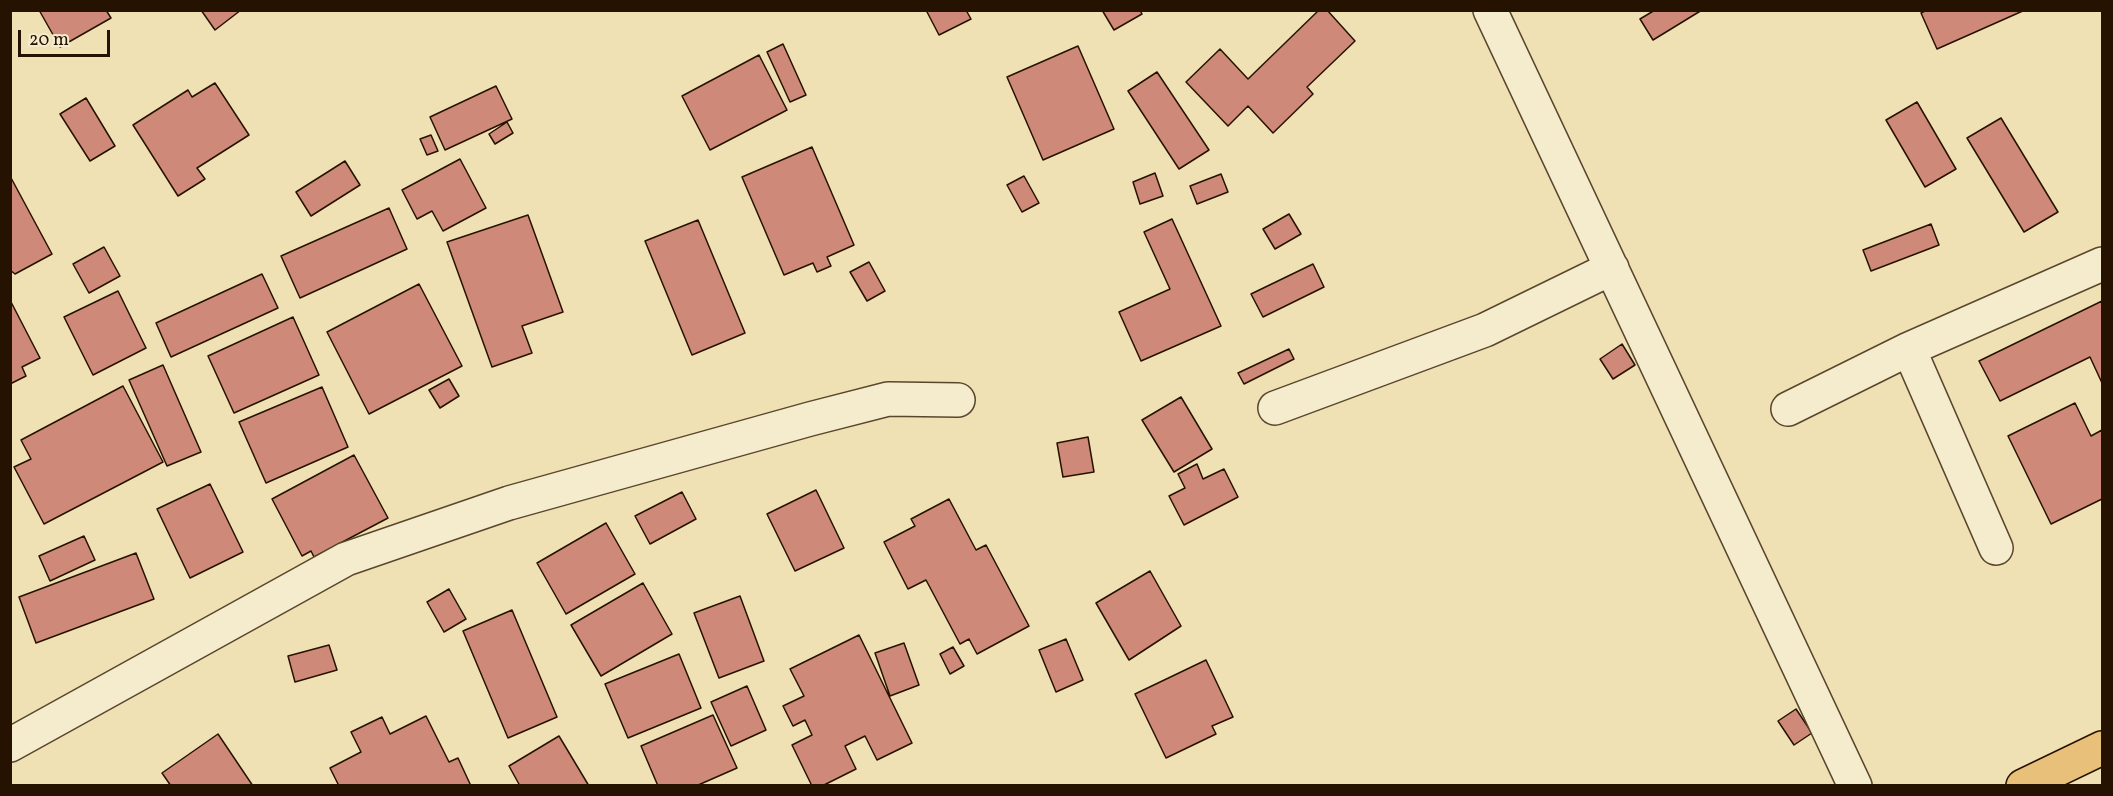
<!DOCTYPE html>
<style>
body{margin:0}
#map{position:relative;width:2113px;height:796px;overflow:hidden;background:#efe1b3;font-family:Vollkorn,serif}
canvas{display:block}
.frame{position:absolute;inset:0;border:12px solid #261200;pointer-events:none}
.scale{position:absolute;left:18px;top:30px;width:92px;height:27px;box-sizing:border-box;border:3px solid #261200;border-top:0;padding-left:8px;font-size:18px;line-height:21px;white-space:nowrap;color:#261200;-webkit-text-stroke:4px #f5ecce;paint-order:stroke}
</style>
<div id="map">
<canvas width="2113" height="796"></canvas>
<div class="frame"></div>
<div class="scale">20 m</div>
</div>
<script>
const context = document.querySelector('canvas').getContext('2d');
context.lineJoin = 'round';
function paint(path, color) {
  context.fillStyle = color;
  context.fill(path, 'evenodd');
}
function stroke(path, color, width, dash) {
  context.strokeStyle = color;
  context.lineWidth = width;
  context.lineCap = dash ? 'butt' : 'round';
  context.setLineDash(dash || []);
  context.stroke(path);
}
const building = new Path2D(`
 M39,10H106L111,18L60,47Z
 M201,10H241L215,30Z
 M926,10H966L971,19L939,35Z
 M1102,10H1140L1142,14L1114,30Z
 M1319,10H1327L1355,41L1307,87L1313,94L1273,133L1248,106L1228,126L1186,82L1220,49L1248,79Z
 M1655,10H1702L1653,40L1640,19Z
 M1927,10H2025L1937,49L1921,13Z
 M783,44L806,95L790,102L767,52Z
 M1078,46L1114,129L1043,160L1007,77Z
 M759,55L787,110L710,150L682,96Z
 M1157,72L1209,150L1179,169L1128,91Z
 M215,83L249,135L197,168L205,179L178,196L133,125L188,90L192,97Z
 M496,86L512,119L445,150L430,117Z
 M86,98L115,146L90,161L60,114Z
 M1917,102L1956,169L1925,187L1886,120Z
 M2001,118L2058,212L2024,232L1967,138Z
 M507,122L513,133L495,144L489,134Z
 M431,135L438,151L427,155L420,139Z
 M812,147L854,245L827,257L831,266L817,272L813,263L784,275L742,177Z
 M460,159L486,208L443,231L432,211L417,219L402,190Z
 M345,161L360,185L311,216L296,192Z
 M1155,173L1163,196L1140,204L1133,182Z
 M1221,174L1228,192L1197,204L1190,186Z
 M10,176L52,254L15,274L10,270Z
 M1024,176L1039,203L1022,212L1007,185Z
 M389,208L407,249L300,298L281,256Z
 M1289,214L1301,234L1275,249L1263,229Z
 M528,215L563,312L522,326L532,353L492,367L447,242Z
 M1172,219L1221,326L1141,361L1119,312L1170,289L1144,232Z
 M698,220L745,333L692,355L645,241Z
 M1931,224L1939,245L1871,271L1863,250Z
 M104,247L120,276L89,293L73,264Z
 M869,262L885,291L867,301L850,272Z
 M1313,264L1324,287L1263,317L1251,294Z
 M262,274L278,308L171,357L156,323Z
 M419,284L462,366L369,414L327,332Z
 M118,291L146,348L93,375L64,317Z
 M10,300L40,358L22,367L26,376L10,384Z
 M2102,301V383L2090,357L2000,401L1979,361Z
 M293,317L319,375L234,413L208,356Z
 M1622,344L1635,365L1613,379L1600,359Z
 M1289,349L1294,359L1244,384L1238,373Z
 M163,365L201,452L167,466L129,380Z
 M449,379L459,396L440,408L429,390Z
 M123,386L163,462L44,524L14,467L31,459L21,440Z
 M322,387L348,447L266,483L239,422Z
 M1181,397L1212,449L1174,472L1142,420Z
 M2075,403L2091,436L2102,430V499L2051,524L2008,436Z
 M1088,437L1094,472L1063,477L1057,443Z
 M354,455L388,518L314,557L311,551L302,556L272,499Z
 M1197,464L1203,479L1224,469L1238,497L1184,525L1169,496L1185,488L1178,474Z
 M210,484L243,552L190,578L157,509Z
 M816,490L844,548L795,571L767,514Z
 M682,492L696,519L650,544L635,516Z
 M949,499L976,550L986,545L1029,626L977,654L969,639L960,644L926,580L908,589L884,542L915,526L911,519Z
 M606,523L635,574L566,614L537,563Z
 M84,536L95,560L50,581L39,556Z
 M136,553L154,599L36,643L19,597Z
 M1150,571L1181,626L1129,660L1096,603Z
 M643,583L672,634L601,676L571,625Z
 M449,589L466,619L444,632L427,602Z
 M740,596L764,661L719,678L694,613Z
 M512,610L557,717L508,738L463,631Z
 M859,635L912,743L877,760L865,736L845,746L856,769L822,786H812L792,745L812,735L805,720L793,726L783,706L804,696L790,669Z
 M1066,639L1083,680L1056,692L1039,650Z
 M904,643L919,685L890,696L875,653Z
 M329,645L337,670L295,682L288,656Z
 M953,647L964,666L950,674L940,654Z
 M679,654L701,708L628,738L605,684Z
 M1206,660L1233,717L1212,726L1216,734L1166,758L1135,694Z
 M747,686L766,730L731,746L711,702Z
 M1796,709L1812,733L1794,745L1778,721Z
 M713,715L737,768L696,786H658L641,746Z
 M426,716L449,762L458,758L471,786H339L330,768L361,752L351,732L382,717L390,734Z
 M218,734L253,786H171L162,773Z
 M559,736L589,786H520L509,766Z`);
paint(building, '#cf8978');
stroke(building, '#261200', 1.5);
const minor = new Path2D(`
 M1490,10L1855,786
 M1909,349L1996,548
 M1275,408L1485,330L1612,268
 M1788,409L1909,349L2102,264
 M10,745L346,559L509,503L810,419L888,399L958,400`);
const major = new Path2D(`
 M2023,786L2102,748`);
stroke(minor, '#58462d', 36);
stroke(major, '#261200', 36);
stroke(minor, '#f5ecce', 33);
stroke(major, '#e8c07a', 33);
</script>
